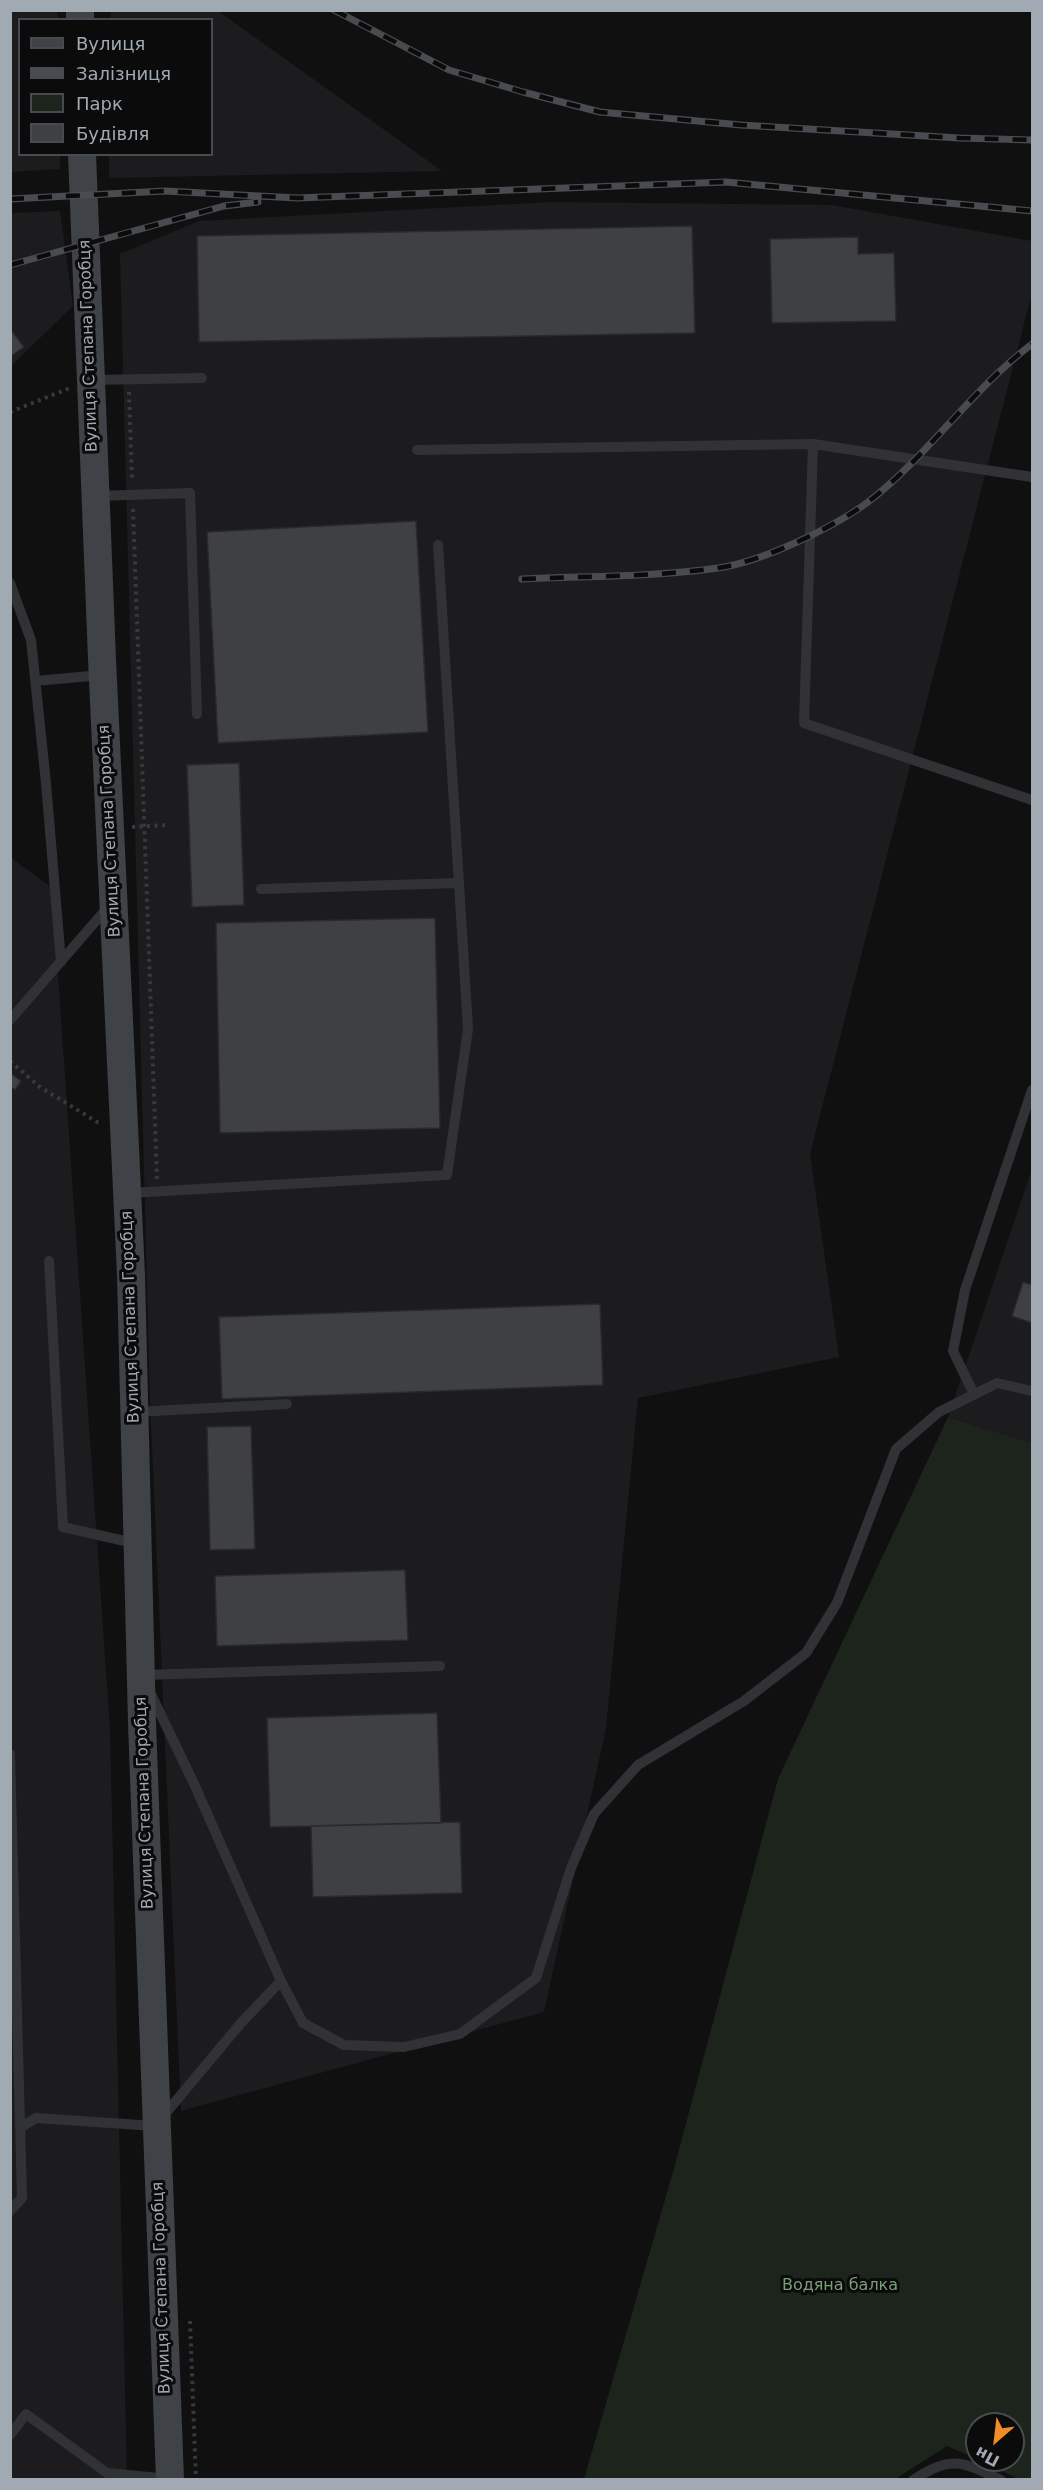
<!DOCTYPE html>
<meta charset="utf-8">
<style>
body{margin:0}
#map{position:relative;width:1043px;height:2490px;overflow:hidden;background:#101011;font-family:"DejaVu Sans",sans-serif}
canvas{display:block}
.frame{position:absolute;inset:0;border:12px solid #a1a9b2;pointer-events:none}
.legend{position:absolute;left:18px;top:18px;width:195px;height:138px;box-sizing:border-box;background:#0b0b0c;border:2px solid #474a4e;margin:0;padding:8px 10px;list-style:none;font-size:18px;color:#a1a9b2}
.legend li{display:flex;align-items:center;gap:12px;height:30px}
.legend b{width:30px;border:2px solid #474a4e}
.north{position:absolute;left:965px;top:2412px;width:60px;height:60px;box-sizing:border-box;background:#0b0b0c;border:2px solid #474a4e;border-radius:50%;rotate:208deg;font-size:16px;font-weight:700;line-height:24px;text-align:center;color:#a1a9b2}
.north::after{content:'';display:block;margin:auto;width:21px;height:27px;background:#f28c27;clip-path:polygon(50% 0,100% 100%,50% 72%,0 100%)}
</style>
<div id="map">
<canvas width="1043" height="2490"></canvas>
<div class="frame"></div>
<ul class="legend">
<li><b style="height:8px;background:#3f4246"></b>Вулиця</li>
<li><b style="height:8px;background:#484b4f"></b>Залізниця</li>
<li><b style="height:16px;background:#1c241c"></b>Парк</li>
<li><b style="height:16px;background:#3f4044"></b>Будівля</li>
</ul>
<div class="north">Пн</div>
</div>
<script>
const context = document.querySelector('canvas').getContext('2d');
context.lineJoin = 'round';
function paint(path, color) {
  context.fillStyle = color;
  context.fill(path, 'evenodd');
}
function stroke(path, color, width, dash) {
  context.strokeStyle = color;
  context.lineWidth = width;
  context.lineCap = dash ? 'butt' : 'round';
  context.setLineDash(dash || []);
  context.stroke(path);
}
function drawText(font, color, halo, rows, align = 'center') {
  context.font = font + ' "DejaVu Sans",sans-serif';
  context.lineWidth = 6;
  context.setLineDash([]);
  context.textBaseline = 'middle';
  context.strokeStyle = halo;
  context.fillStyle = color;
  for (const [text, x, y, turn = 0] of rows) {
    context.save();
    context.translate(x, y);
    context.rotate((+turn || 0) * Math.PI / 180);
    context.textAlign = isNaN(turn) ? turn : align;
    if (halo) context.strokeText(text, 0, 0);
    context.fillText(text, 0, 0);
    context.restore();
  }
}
paint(new Path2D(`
 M11,10L57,11L58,19L20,20V154L60,155V169L11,172Z
 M111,10L218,11L442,171L109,178V155L212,154V20L111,19Z
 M551,202L832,205L1032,241V293L810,1154L839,1357L638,1398L606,1728L544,2012L181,2111L150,1400L120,254L199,221Z
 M60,211L73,306L11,366V213Z
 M10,857L52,888L110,1729L127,2479H11Z
 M1032,1169V1443L948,1417Z`), '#1c1c1e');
paint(new Path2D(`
 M948,1417L1032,1443V2479H1019L978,2460H1013V2424H977V2459L947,2446L895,2479H584L673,2172L778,1779Z`), '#1c241c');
const building = new Path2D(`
 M692,226L695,333L199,342L197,236Z
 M858,237V254L894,253L896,321L772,323L770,239Z
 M10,329L24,347L10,357Z
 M416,521L428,732L218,743L207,532Z
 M239,763L244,905L192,907L187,765Z
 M435,918L440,1128L220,1133L216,923Z
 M10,1073L21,1081L15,1090L10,1086Z
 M1023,1282L1032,1285V1323L1012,1316Z
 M600,1304L603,1385L222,1399L219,1317Z
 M251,1426L255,1549L210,1550L207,1427Z
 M405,1570L408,1640L217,1646L215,1576Z
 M437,1713L441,1823L270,1827L267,1718Z
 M460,1822L462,1893L313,1897L311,1826Z`);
paint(building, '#3f4044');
stroke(building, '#2a2a2d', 1.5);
stroke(new Path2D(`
 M129,392L132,481
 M10,412L70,388
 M133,509L157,1179
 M132,827L167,825
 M10,1061L40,1087L102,1125
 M190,2321L196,2480`), '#373a3d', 4, [3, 4.5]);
stroke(new Path2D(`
 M91,380L202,378
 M417,450L813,444
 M1032,477L813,444L804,723L1032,800
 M96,496L190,493L197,714
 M10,583L31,640L46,783L61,962
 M36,681L101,675
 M261,889L459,883
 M10,1020L109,906
 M129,1193L447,1175L468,1029L438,545
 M49,1261L63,1527L138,1544
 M974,1394L953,1351L965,1290L1032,1090
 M135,1412L287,1404
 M142,1675L440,1666
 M150,1692L195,1786L281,1981
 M10,1754L22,2198L10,2211
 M20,2128L36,2118L155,2126L241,2023L281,1981L303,2023L344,2045L404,2047L460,2034L536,1978L571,1868L594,1814L638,1765L744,1701L806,1653L837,1603L896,1449L939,1412L997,1383L1032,1391
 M10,2435L26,2414L107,2473L169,2479
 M913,2480C952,2455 961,2461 1001,2480`), '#313236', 10);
stroke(new Path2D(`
 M80,10V20
 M82,154L102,659L131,1275L142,1723L170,2480`), '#3f4246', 28);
const rail = new Path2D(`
 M334,10L449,70L523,92L600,112L741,125L959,138L1032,140
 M10,199L165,191L297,198L726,182L1032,211
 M10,265L224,206L258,202
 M522,579C587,576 654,577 718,568C761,562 833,528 868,502C928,456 971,390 1032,344`);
stroke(rail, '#484b4f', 7);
stroke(rail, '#0b0b0c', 4.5, [14]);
drawText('16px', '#a1a9b2', '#0b0b0c', [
 ["Вулиця Степана Горобця",89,346,-92],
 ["Вулиця Степана Горобця",110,831,-93],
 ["Вулиця Степана Горобця",131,1317,-92],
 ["Вулиця Степана Горобця",145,1803,-92],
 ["Вулиця Степана Горобця",162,2288,-92]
]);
drawText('16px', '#7b9e77', '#0b0b0c', [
 ["Водяна балка",840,2286]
]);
</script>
